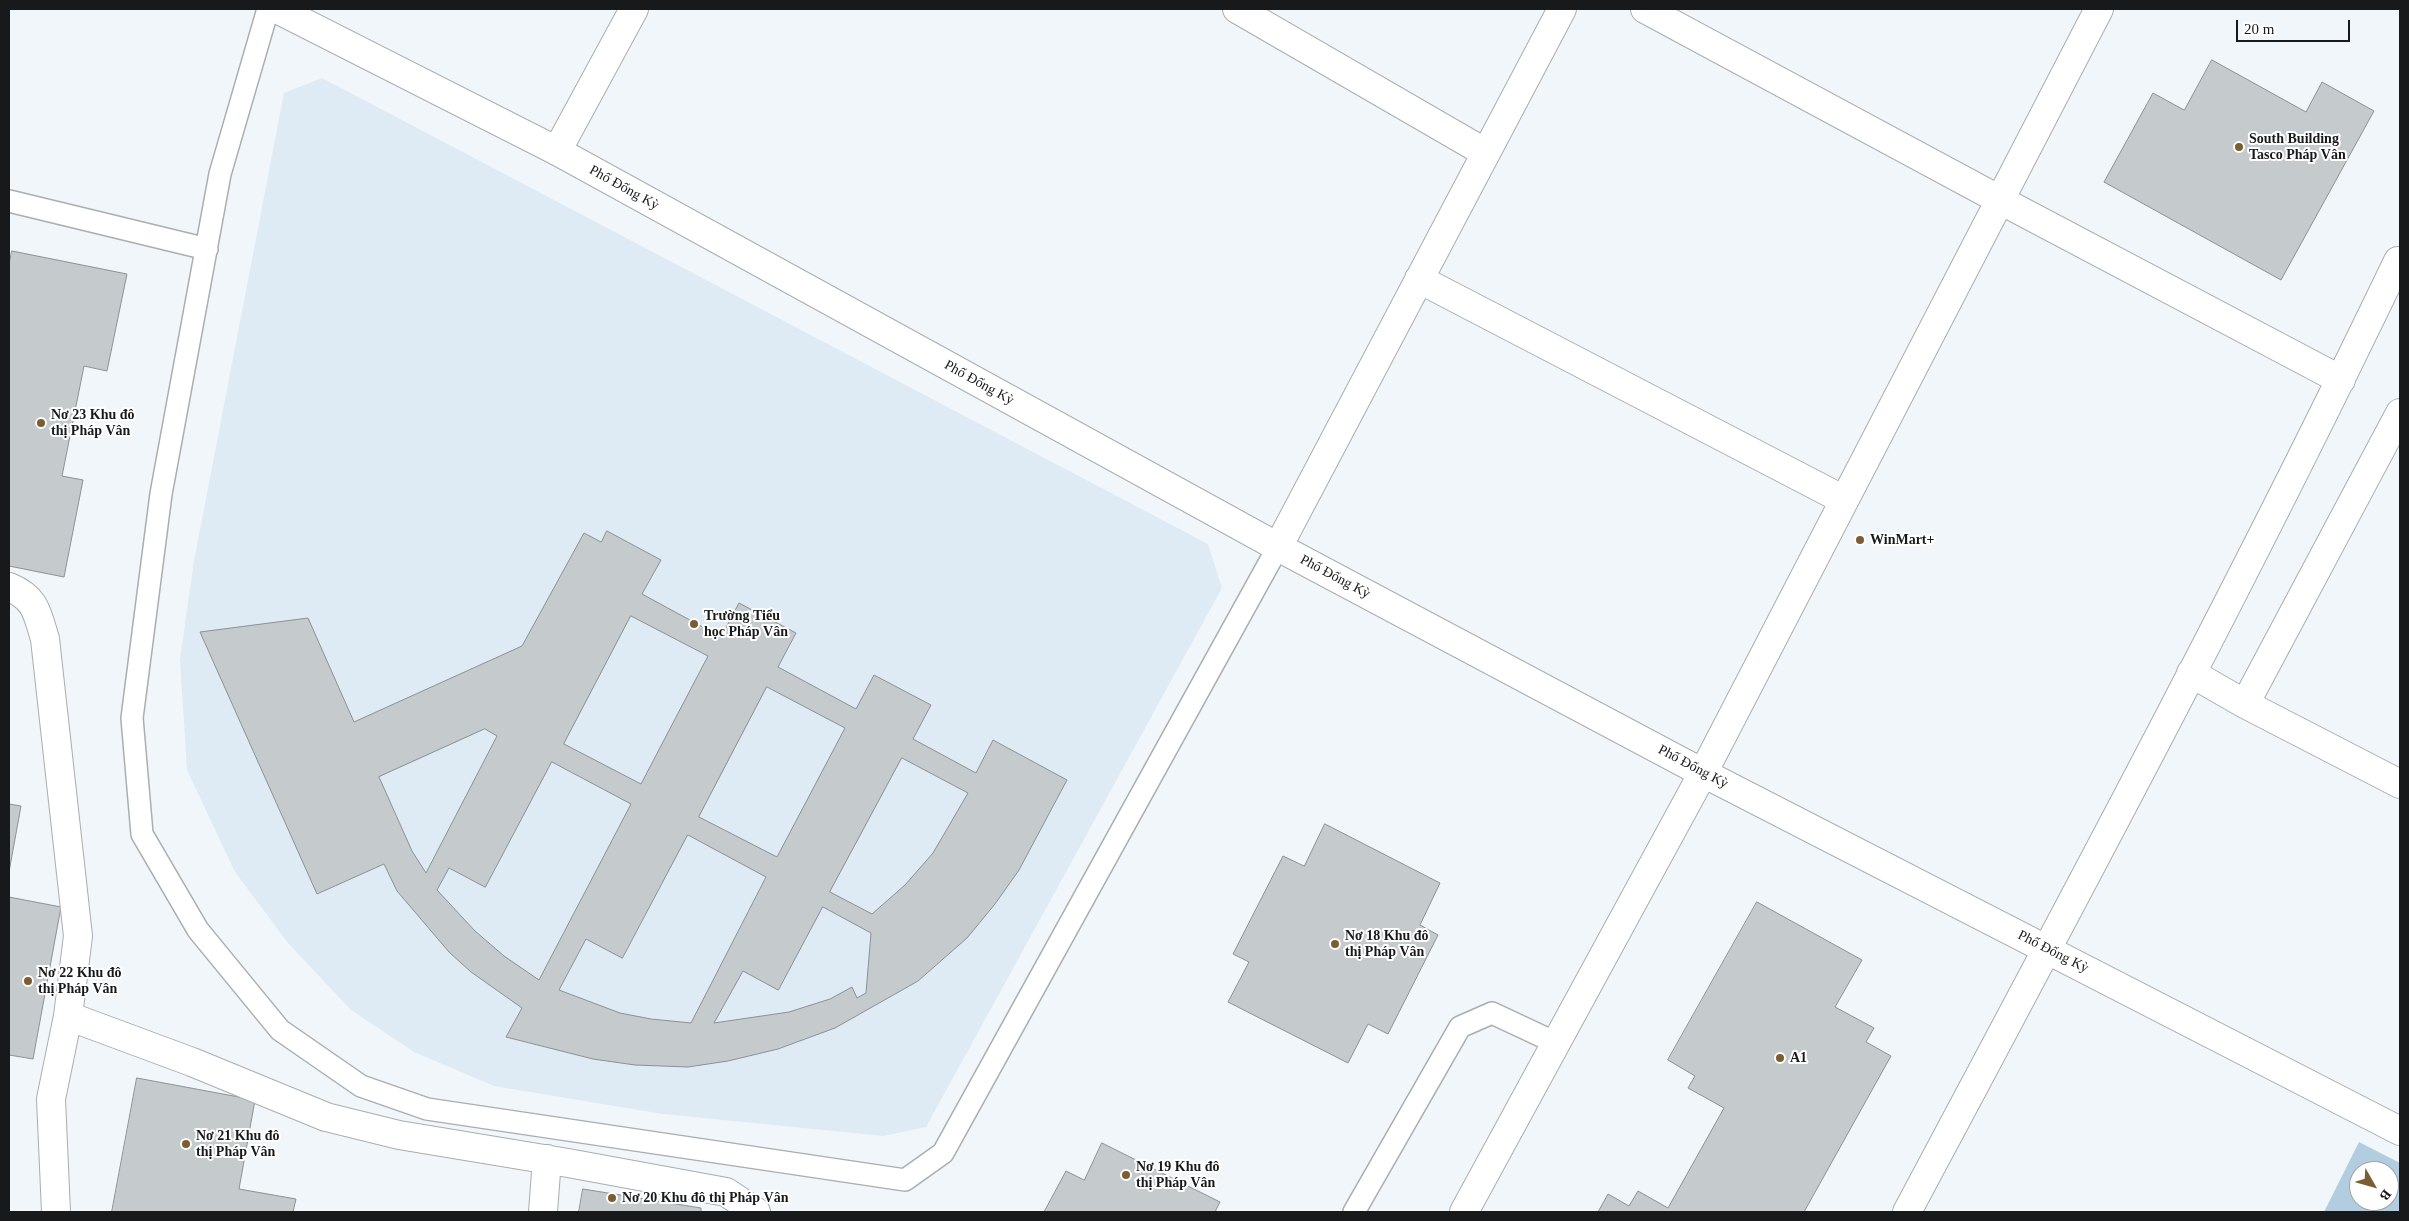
<!DOCTYPE html>
<meta charset="utf-8">
<style>
body{margin:0}
#map{position:relative;width:2409px;height:1221px;overflow:hidden;background:#f1f6fa;font-family:"Times New Roman",serif}
canvas{display:block}
.frame{position:absolute;inset:0;border:10px solid #17191a;pointer-events:none}
.north{position:absolute;left:2349px;top:1161px;width:50px;height:50px;box-sizing:border-box;background:#fff;border:1px solid #a2a3a3;border-radius:50%;rotate:128deg;font-size:14px;font-weight:700;line-height:20px;text-align:center;color:#17191a}
.north::after{content:'';display:block;margin:auto;width:18px;height:22px;background:#7c5d32;clip-path:polygon(50% 0,100% 100%,50% 72%,0 100%)}
.scale{position:absolute;left:2236px;top:20px;width:114px;height:22px;box-sizing:border-box;border:2px solid #17191a;border-top:0;padding-left:6px;font-size:15px;line-height:18px;white-space:nowrap;color:#17191a;-webkit-text-stroke:4px #fff;paint-order:stroke}
</style>
<div id="map">
<canvas width="2409" height="1221"></canvas>
<div class="frame"></div>
<div class="north">B</div>
<div class="scale">20 m</div>
</div>
<script>
const context = document.querySelector('canvas').getContext('2d');
context.lineJoin = 'round';
function paint(path, color) {
  context.fillStyle = color;
  context.fill(path, 'evenodd');
}
function stroke(path, color, width, dash) {
  context.strokeStyle = color;
  context.lineWidth = width;
  context.lineCap = dash ? 'butt' : 'round';
  context.setLineDash(dash || []);
  context.stroke(path);
}
function drawText(font, color, halo, rows, align = 'center') {
  context.font = font + ' "Times New Roman",serif';
  context.lineWidth = 4;
  context.setLineDash([]);
  context.textBaseline = 'middle';
  context.strokeStyle = halo;
  context.fillStyle = color;
  for (const [text, x, y, turn = 0] of rows) {
    context.save();
    context.translate(x, y);
    context.rotate((+turn || 0) * Math.PI / 180);
    context.textAlign = isNaN(turn) ? turn : align;
    if (halo) context.strokeText(text, 0, 0);
    context.fillText(text, 0, 0);
    context.restore();
  }
}
paint(new Path2D(`
 M322,78L1208,544L1222,588L926,1127L883,1136L663,1114L494,1086L414,1052L351,1010L288,943L235,872L187,770L180,659L194,561L284,93Z`), '#deebf4');
paint(new Path2D(`
 M2359,1142L2400,1163V1212H2324ZM2359,1171H2389V1201H2359Z`), '#b2cde0');
const building = new Path2D(`
 M2212,60L2306,112L2322,82L2374,111L2281,280L2104,182L2153,93L2184,110Z
 M12,251L127,274L107,371L84,366L62,476L83,480L64,577L9,566V265Z
 M607,531L661,560L642,594L721,637L739,603L796,633L778,667L856,709L874,675L931,705L913,739L976,773L993,740L1067,780L1019,870L995,904L967,938L918,981L835,1028L778,1049L728,1061L688,1067L635,1065L593,1059L506,1037L522,1008L471,972L449,952L397,891L384,864L317,894L200,632L308,618L354,722L522,646L584,533L601,542ZM631,616L708,656L641,784L564,744ZM767,687L845,728L777,857L699,817ZM485,729L497,736L426,873L412,851L379,777ZM902,758L968,793L933,853L905,885L872,914L830,892ZM552,762L631,804L539,980L504,956L475,931L437,890L449,868L485,887ZM688,835L766,877L691,1023L651,1019L620,1013L559,990L586,939L622,958ZM823,907L871,933L866,993L857,998L852,987L830,999L789,1012L714,1023L743,971L778,990Z
 M9,804L21,806L9,872Z
 M1325,824L1440,883L1420,925L1438,935L1388,1034L1368,1024L1348,1063L1228,1002L1249,962L1233,954L1283,856L1304,866Z
 M9,897L61,907L33,1059L9,1055Z
 M1757,902L1862,960L1835,1007L1874,1028L1866,1042L1891,1056L1804,1212H1598L1608,1194L1629,1206L1638,1191L1668,1208L1724,1108L1688,1088L1695,1076L1668,1060Z
 M137,1078L255,1100L239,1189L296,1199L293,1212H112Z
 M1102,1143L1220,1202L1215,1212H1044L1066,1171L1084,1180Z
 M583,1189L701,1208V1212H579Z`);
paint(building, '#c5cacd');
stroke(building, '#8c9194', 1);
const service = new Path2D(`
 M268,9L220,174L161,494L132,718L142,834L198,930L280,1030L361,1086L427,1109L905,1180L943,1153L1278,547
 M9,201L207,249
 M1354,1212L1460,1027L1492,1013L1556,1043`);
const minor = new Path2D(`
 M1237,9L1486,153
 M1645,9L2000,200L2341,380
 M557,151L634,9
 M1419,279L1844,500
 M1278,547L1562,9
 M9,587C36,598 37,613 45,639L78,936L68,1016L51,1099L56,1212
 M2191,673L2245,704L2400,784
 M2245,704L2400,413
 M68,1016L192,1062L326,1117L399,1135L568,1163L726,1192L756,1212
 M543,1212L547,1159
 M1464,1212L1703,773L2099,9
 M1907,1212C2075,897 2244,582 2398,261H2400`);
const tertiary = new Path2D(`
 M277,9L557,151L1278,547L1703,773L2400,1131`);
stroke(service, '#a8aeb1', 24);
stroke(minor, '#a8aeb1', 30);
stroke(tertiary, '#a8aeb1', 30);
stroke(service, '#fff', 21);
stroke(minor, '#fff', 28);
stroke(tertiary, '#fff', 28);
for (const [x, y, r, color] of [
 [2239,147,5,"#7c5d32"],
 [41,423,5,"#7c5d32"],
 [1860,540,5,"#7c5d32"],
 [694,624,5,"#7c5d32"],
 [1335,944,5,"#7c5d32"],
 [28,981,5,"#7c5d32"],
 [1780,1058,5,"#7c5d32"],
 [186,1144,5,"#7c5d32"],
 [1126,1175,5,"#7c5d32"],
 [612,1198,5,"#7c5d32"]
]) {
  const dot = new Path2D();
  dot.arc(x, y, r, 0, 2 * Math.PI);
  context.fillStyle = color;
  context.fill(dot);
  stroke(dot, '#fff', 2);
}
drawText('bold 14px', '#17191a', '#fff', [
 ["South Building",2249,139],
 ["Tasco Pháp Vân",2249,155],
 ["Nơ 23 Khu đô",51,415],
 ["thị Pháp Vân",51,431],
 ["WinMart+",1870,540],
 ["Trường Tiểu",704,616],
 ["học Pháp Vân",704,632],
 ["Nơ 18 Khu đô",1345,936],
 ["thị Pháp Vân",1345,952],
 ["Nơ 22 Khu đô",38,973],
 ["thị Pháp Vân",38,989],
 ["A1",1790,1058],
 ["Nơ 21 Khu đô",196,1136],
 ["thị Pháp Vân",196,1152],
 ["Nơ 19 Khu đô",1136,1167],
 ["thị Pháp Vân",1136,1183],
 ["Nơ 20 Khu đô thị Pháp Vân",622,1198]
], 'left');
drawText('14px', '#17191a', '#fff', [
 ["Phố Đống Kỳ",624,188,29],
 ["Phố Đống Kỳ",979,383,29],
 ["Phố Đống Kỳ",1335,577,28],
 ["Phố Đống Kỳ",1693,767,28],
 ["Phố Đống Kỳ",2053,952,27]
]);
</script>
